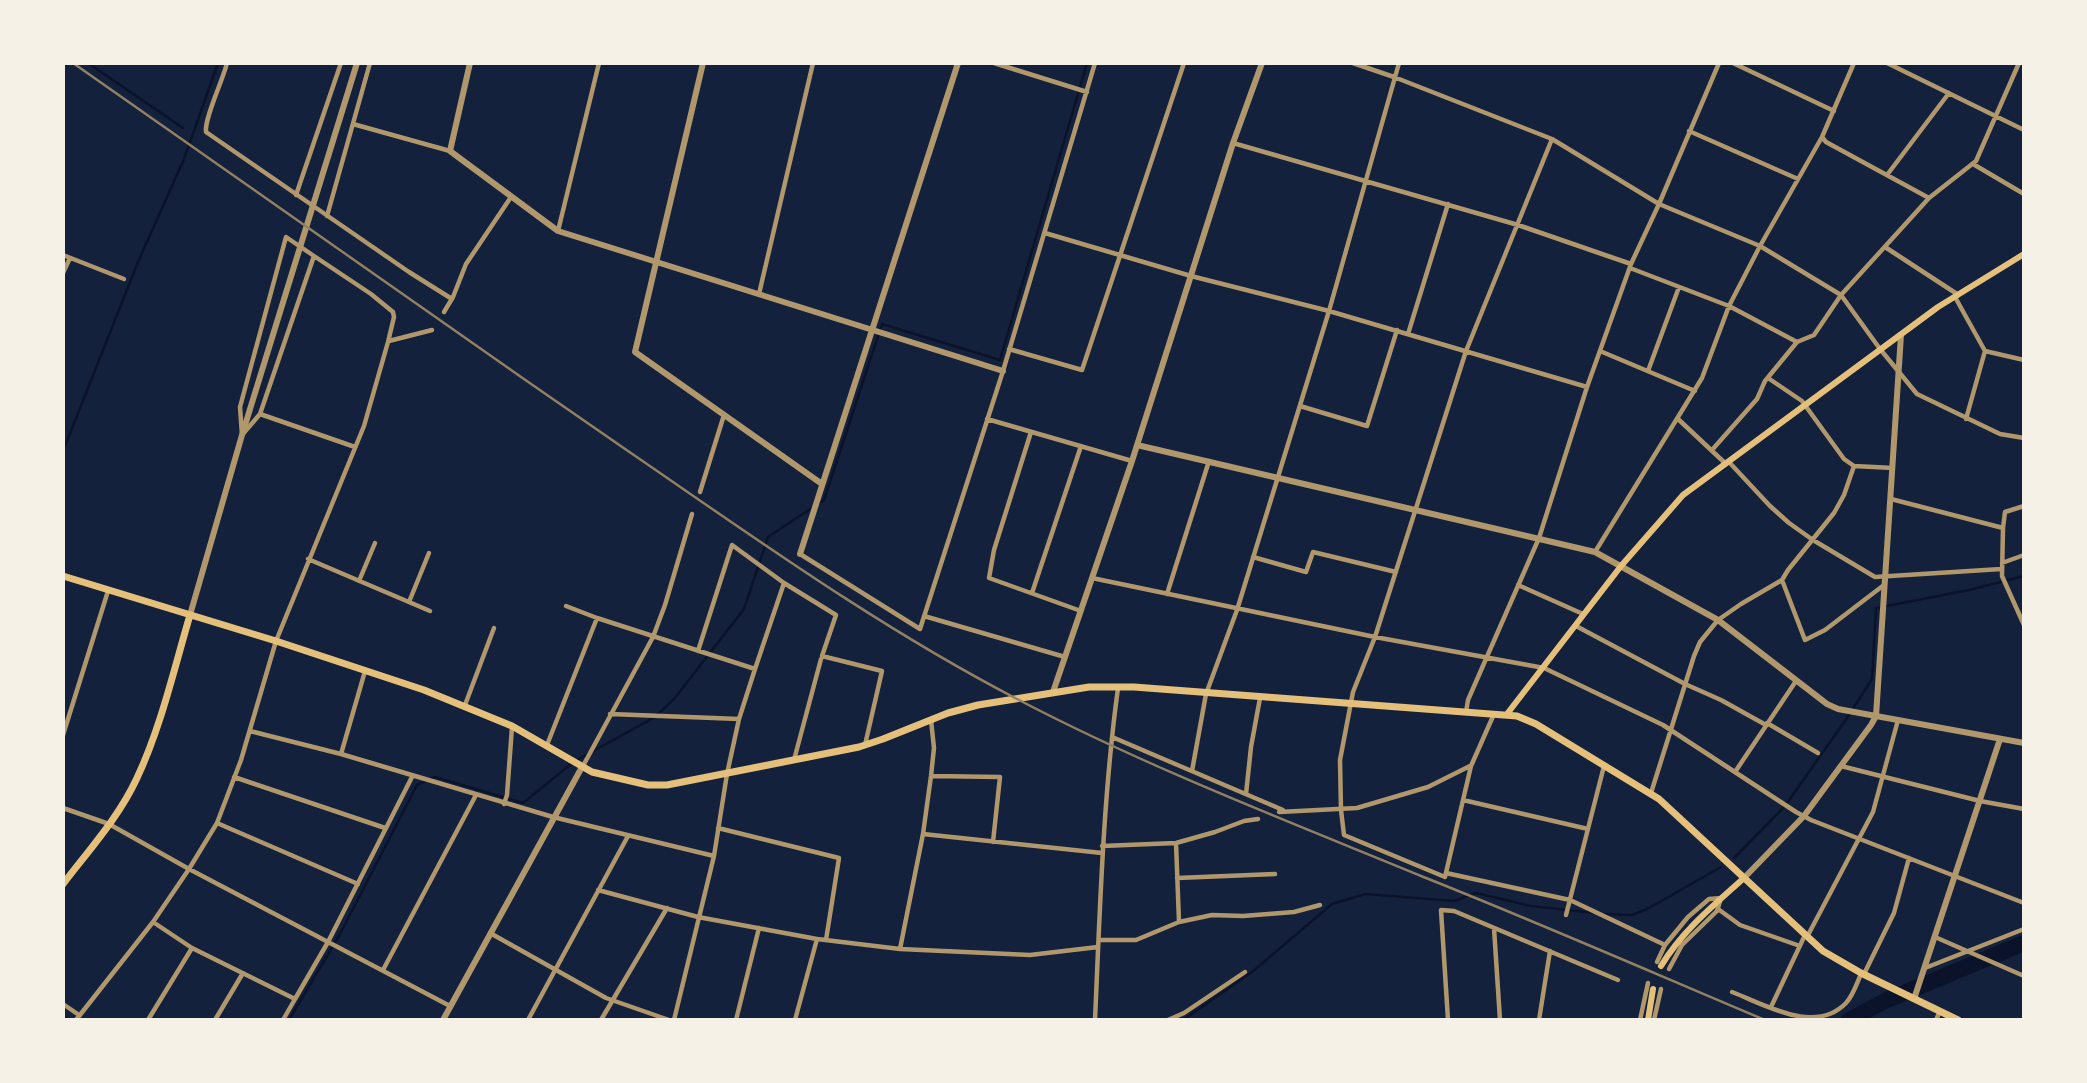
<!DOCTYPE html>
<style>
body{margin:0}
#map{position:relative;width:2087px;height:1083px;overflow:hidden;background:#14213d;font-family:Signika,sans-serif}
canvas{display:block}
.frame{position:absolute;inset:0;border:65px solid #f6f1e7;pointer-events:none}
</style>
<div id="map">
<canvas width="2087" height="1083"></canvas>
<div class="frame"></div>
</div>
<script>
const context = document.querySelector('canvas').getContext('2d');
context.lineJoin = 'round';
function stroke(path, color, width, dash) {
  context.strokeStyle = color;
  context.lineWidth = width;
  context.lineCap = dash ? 'butt' : 'round';
  context.setLineDash(dash || []);
  context.stroke(path);
}
stroke(new Path2D(`
 M88,63L183,128
 M63,451L138,262L184,159L218,63
 M577,760L655,717L674,699L744,609L768,537L824,500L882,324L1000,360L1087,63
 M1734,858L1785,806L1847,718L1872,679L1876,608L1969,590L2024,576
 M1604,914L1632,915L1649,908L1721,867
 M289,1020L340,934L417,785L435,777L523,803L571,764
 M1183,1020L1252,972L1332,904L1365,894L1454,901L1476,893L1531,906L1594,913`), '#0b132b', 2.5);
stroke(new Path2D(`
 M1849,1020L1887,1000L2024,943`), '#0b132b', 16);
stroke(new Path2D(`
 M227,63C223,80 204,119 206,132L409,272L452,299
 M994,63L1087,92
 M1353,63L1394,77L1552,139L1659,204L1760,246L1841,295L1880,349L1917,394L2000,434L2024,438
 M1733,63L1834,111
 M1887,63L2024,130
 M353,124L450,151
 M1689,131L1798,179
 M1822,137L1826,142L1929,198
 M1233,143L1518,225L1631,264
 M1973,164L2024,194
 M1887,175L1949,93
 M296,195L341,63
 M327,216L370,63
 M558,231L599,63
 M1045,233L1191,276L1329,311L1587,387
 M286,237L314,256L260,414L242,435L240,407Z
 M1885,247L1957,294
 M63,255L124,279
 M1630,268L1729,306L1797,342
 M63,273L70,258
 M759,294L813,63
 M1955,297L1985,351L1966,419
 M444,312L453,297L466,264L511,197
 M1408,334L1448,204
 M389,341L432,330
 M1009,349L1082,370L1184,63
 M1600,351L1695,391
 M1985,351L2024,360
 M1648,371L1679,287
 M1768,378L1802,401L1844,459L1854,466L1893,468
 M1300,406L1367,426L1397,330
 M260,414L355,447
 M987,419L1132,461
 M1678,419L1726,464
 M1031,432L994,550L989,578L1081,611
 M1712,450L1757,399L1765,381L1797,342L1814,335L1841,295L1929,198L1976,161L2019,63
 M1729,462L1770,506L1789,523L1813,540L1875,577L2001,569
 M700,492L724,415
 M1891,499L2003,528L2002,576L2024,625
 M2003,528L2005,512L2024,506
 M1595,552L1702,378L1729,306L1760,246L1822,137L1854,63
 M800,554L920,629L1003,371L1095,63
 M1253,557L1306,572L1313,552L1396,572
 M308,559L430,611
 M2002,563L2024,555
 M1092,578L1375,637L1544,668L1663,725L1796,812L1811,820L2024,903
 M1782,580L1805,640L1825,630L1884,585
 M359,581L375,543
 M1518,585L1583,614
 M1032,593L1081,446
 M1167,594L1209,461
 M409,602L429,553
 M566,606L597,618L755,669L739,719L727,774L714,856L674,1020
 M924,616L1065,657
 M1576,626L1685,684L1721,700L1766,725
 M698,651L732,545L784,583L836,615L822,656L882,671L865,745
 M755,669L784,583
 M465,705L494,628
 M1466,712L1468,700L1539,538L1587,387L1631,264L1659,204L1719,63
 M610,714L739,719
 M1494,714L1471,766L1445,877L1344,835L1341,810L1340,760L1353,692L1375,637L1466,351L1552,139
 M1767,723L1818,753
 M250,731L341,754L553,817L714,856
 M63,735L108,591
 M1112,737L1283,810
 M547,745L597,618
 M341,754L365,671
 M794,760L821,659
 M583,766L653,637L665,605L692,514
 M1841,766L1980,801L2024,809
 M1192,771L1206,694L1237,610L1329,311L1399,63
 M1735,772L1796,681
 M931,776L1000,777L993,842
 M234,777L385,828
 M1651,793L1694,656L1700,642L1718,620L1741,604L1782,580L1788,570L1834,513L1844,495L1854,466
 M1246,794L1251,747L1260,698
 M1463,800L1588,829
 M504,804L507,795L512,727
 M63,808L109,824L189,869L450,1006
 M1279,812L1357,808L1428,787L1470,766
 M217,823L358,884
 M718,828L839,858L826,940
 M923,834L1102,853
 M1176,843L1179,922
 M1102,846L1176,843L1215,832L1244,821L1258,819
 M1446,873L1570,900L1665,945
 M1177,878L1275,874
 M598,890L698,917L817,939L900,949L1030,955L1098,947
 M1718,909L1740,925L1800,946
 M1566,915L1604,766
 M153,922L192,948L295,999L283,1020
 M1494,928L1500,1020
 M490,933L606,998L669,1020
 M1807,937L1873,812L1898,720
 M1935,937L2024,976
 M1099,940H1136L1179,922L1212,915L1243,916L1294,912L1320,905
 M900,949L923,834L931,776L934,748L931,720
 M1657,962L1665,945L1688,917L1709,899L1721,898L1717,911L1682,945L1669,969
 M1925,968L2024,929
 M383,970L476,795
 M1864,974L1894,913L1909,858
 M1732,992C1766,1005 1815,1035 1846,1003C1853,996 1857,983 1861,974
 M295,999L328,942L412,777
 M63,1004L79,1015
 M1771,1007L1805,935
 M76,1020L153,922L189,869L217,823L241,760L276,641L364,426L388,342L394,317L393,312L371,294L314,256
 M148,1020L192,948
 M215,1020L243,973
 M528,1020L628,836
 M601,1020L667,908
 M736,1020L759,928
 M795,1020L817,939
 M1095,1020C1100,909 1103,798 1118,688
 M1168,1020L1184,1013L1245,972
 M1448,1020L1441,910L1454,911L1618,980
 M1539,1020L1550,951
 M1640,1020L1648,983
 M1654,1020L1661,989
 M1936,1020L1940,1011`), '#b1986c', 4.5);
stroke(new Path2D(`
 M470,63L450,151L558,231L1003,371
 M703,63L635,352L822,484
 M1137,445L1595,552L1718,620L1827,704L1838,709L1876,716L2024,743
 M800,554L958,63
 M190,615L242,435L357,63
 M1053,692L1132,461L1233,143L1262,63
 M1744,878L1804,816L1871,725L1876,716L1901,335
 M1914,999L2000,739
 M443,1020L582,767`), '#b1986c', 6);
stroke(new Path2D(`
 M1507,714L1621,566L1683,495L1938,307L2024,254
 M1661,966C1683,930 1713,906 1744,878
 M1648,1020L1653,989`), '#e5c07b', 6);
stroke(new Path2D(`
 M63,576L276,641L424,690L512,726L592,772L648,785H667L859,747L883,739L948,713L978,705L1089,687H1134L1517,716L1536,724L1659,799L1823,951L1861,973L1958,1020
 M63,884C89,850 119,817 137,778C161,727 174,669 190,615`), '#e5c07b', 7);
stroke(new Path2D(`
 M73,63C258,192 442,323 628,451C755,538 880,628 1017,699C1147,767 1285,820 1421,876C1537,922 1651,972 1765,1020`), '#918062', 2.5);
</script>
